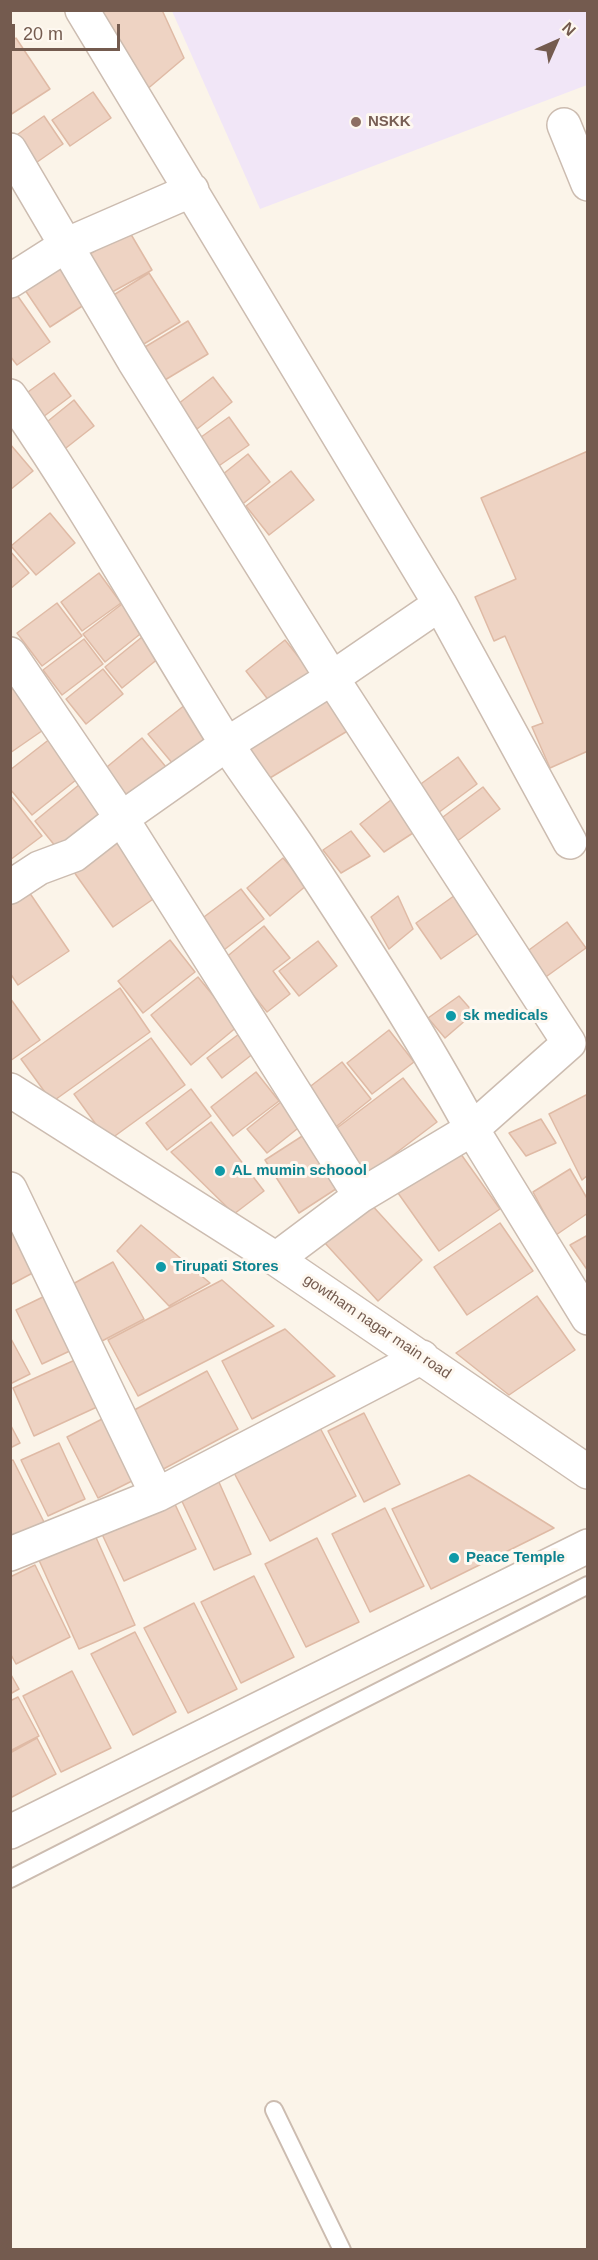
<!DOCTYPE html>
<style>
body{margin:0}
#map{position:relative;width:598px;height:2260px;overflow:hidden;background:#fbf4e9;font-family:Arial,sans-serif}
canvas{display:block}
.frame{position:absolute;inset:0;border:12px solid #745b4f;pointer-events:none}
.north{position:absolute;left:526px;top:12px;width:60px;height:60px;-webkit-text-stroke:4px #fef8f0;paint-order:stroke;rotate:45deg;font-size:16px;font-weight:700;line-height:24px;text-align:center;color:#745b4f}
.north::after{content:'';display:block;margin:auto;width:21px;height:27px;background:#745b4f;clip-path:polygon(50% 0,100% 100%,50% 72%,0 100%)}
.scale{position:absolute;left:12px;top:24px;width:108px;height:27px;box-sizing:border-box;border:3px solid #745b4f;border-top:0;padding-left:8px;font-size:18px;line-height:21px;white-space:nowrap;color:#745b4f;-webkit-text-stroke:4px #fef8f0;paint-order:stroke}
</style>
<div id="map">
<canvas width="598" height="2260"></canvas>
<div class="frame"></div>
<div class="north">N</div>
<div class="scale">20 m</div>
</div>
<script>
const context = document.querySelector('canvas').getContext('2d');
context.lineJoin = 'round';
function paint(path, color) {
  context.fillStyle = color;
  context.fill(path, 'evenodd');
}
function stroke(path, color, width, dash) {
  context.strokeStyle = color;
  context.lineWidth = width;
  context.lineCap = dash ? 'butt' : 'round';
  context.setLineDash(dash || []);
  context.stroke(path);
}
function drawText(font, color, halo, rows, align = 'center') {
  context.font = font + ' Arial,sans-serif';
  context.lineWidth = 6;
  context.setLineDash([]);
  context.textBaseline = 'middle';
  context.strokeStyle = halo;
  context.fillStyle = color;
  for (const [text, x, y, turn = 0] of rows) {
    context.save();
    context.translate(x, y);
    context.rotate((+turn || 0) * Math.PI / 180);
    context.textAlign = isNaN(turn) ? turn : align;
    if (halo) context.strokeText(text, 0, 0);
    context.fillText(text, 0, 0);
    context.restore();
  }
}
paint(new Path2D(`
 M172,11H587V85L260,209Z`), '#f1e6f7');
const building = new Path2D(`
 M96,10H162L184,58L145,91Z
 M16,38L50,89L10,115V42Z
 M93,92L111,118L70,146L52,120Z
 M44,116L63,144L30,167L11,139Z
 M129,231L152,270L105,296L83,258Z
 M62,258L90,301L50,327L21,284Z
 M149,273L180,322L134,350L104,301Z
 M17,295L50,342L17,365L10,356V300Z
 M188,321L208,354L160,383L140,350Z
 M54,373L71,396L35,423L17,400Z
 M213,377L232,402L197,429L178,404Z
 M74,400L94,426L57,455L37,430Z
 M229,417L249,445L210,472L190,445Z
 M10,444L33,471L10,490Z
 M588,451V751L550,768L532,727L543,723L505,636L494,641L475,597L516,579L481,498Z
 M248,454L270,482L234,511L212,483Z
 M291,471L314,500L269,535L246,506Z
 M50,513L75,543L36,575L11,546Z
 M10,551L29,573L10,589Z
 M99,573L121,603L82,631L61,602Z
 M57,603L82,636L42,666L17,633Z
 M122,604L144,631L105,662L83,634Z
 M142,637L159,658L122,688L105,667Z
 M84,639L103,664L62,695L43,670Z
 M285,640L313,675L273,706L246,671Z
 M103,669L123,694L86,724L66,699Z
 M19,685L49,726L10,753V691Z
 M330,687L354,727L265,781L241,742Z
 M190,701L214,731L173,764L148,734Z
 M51,738L81,776L32,815L10,789V770Z
 M142,738L166,767L126,800L102,771Z
 M458,757L477,784L438,813L418,786Z
 M80,784L110,820L64,857L35,821Z
 M483,787L500,809L452,845L435,823Z
 M10,795L42,836L10,860Z
 M396,796L419,829L384,852L360,824Z
 M351,831L370,856L341,873L323,850Z
 M116,833L159,895L113,927L69,865Z
 M283,858L307,885L270,916L247,888Z
 M25,886L69,951L18,985L10,973V896Z
 M241,889L264,919L220,953L196,923Z
 M458,893L484,929L441,959L416,923Z
 M398,896L413,929L389,949L371,917Z
 M567,922L586,948L536,984L518,958Z
 M264,926L290,958L273,971L290,994L267,1012L224,959Z
 M170,940L195,972L143,1013L118,981Z
 M318,941L337,966L299,996L279,971Z
 M198,977L238,1026L191,1065L151,1015Z
 M120,988L150,1032L52,1102L21,1059Z
 M459,996L474,1013L445,1038L428,1018Z
 M10,998L40,1040L10,1061Z
 M389,1030L414,1062L372,1094L347,1063Z
 M239,1034L254,1053L222,1078L207,1058Z
 M151,1038L185,1085L108,1141L74,1094Z
 M342,1062L371,1099L332,1130L303,1092Z
 M256,1072L279,1101L233,1136L211,1107Z
 M403,1078L437,1122L367,1175L333,1131Z
 M191,1089L211,1116L167,1150L146,1123Z
 M588,1094V1175L582,1180L549,1114Z
 M282,1101L302,1125L267,1153L247,1129Z
 M541,1119L556,1143L526,1156L509,1133Z
 M211,1122L264,1191L234,1214L171,1152Z
 M307,1133L342,1185L299,1213L265,1160Z
 M458,1150L500,1209L439,1251L398,1193Z
 M570,1169L588,1200V1213L556,1235L533,1192Z
 M369,1202L422,1260L378,1301L324,1242Z
 M10,1210L42,1268L10,1285Z
 M500,1223L533,1271L467,1315L434,1267Z
 M141,1225L210,1283L169,1306L117,1251Z
 M588,1235V1271L570,1245Z
 M113,1262L144,1319L102,1341L71,1285Z
 M222,1280L274,1326L138,1396L108,1340Z
 M47,1295L74,1349L42,1364L16,1310Z
 M537,1296L575,1350L509,1395L456,1353Z
 M285,1329L335,1376L252,1419L222,1361Z
 M10,1337L30,1374L10,1384Z
 M75,1360L97,1407L34,1436L13,1388Z
 M207,1371L238,1429L156,1473L125,1415Z
 M364,1413L400,1484L364,1502L328,1431Z
 M110,1415L140,1477L98,1498L67,1437Z
 M10,1424L20,1443L10,1448Z
 M318,1424L356,1496L270,1541L232,1469Z
 M59,1443L85,1499L48,1516L21,1460Z
 M13,1460L45,1524L10,1540V1461Z
 M469,1475L554,1528L431,1589L392,1509Z
 M218,1480L251,1554L214,1570L180,1497Z
 M173,1500L196,1549L124,1581L101,1532Z
 M385,1508L424,1586L370,1612L332,1534Z
 M94,1533L135,1625L79,1649L38,1558Z
 M317,1538L359,1622L306,1647L265,1564Z
 M35,1565L70,1637L16,1664L10,1653V1577Z
 M254,1576L294,1657L241,1683L201,1602Z
 M194,1603L237,1689L188,1713L144,1628Z
 M135,1632L176,1712L133,1735L91,1654Z
 M72,1671L111,1748L61,1772L23,1696Z
 M10,1673L19,1689L10,1694Z
 M18,1697L39,1736L10,1751V1701Z
 M37,1738L56,1774L10,1798V1753Z`);
paint(building, '#eed3c3');
stroke(building, '#dfbaa5', 1.5);
const lane = new Path2D(`
 M10,1879L588,1585
 M274,2110L342,2250`);
const street = new Path2D(`
 M82,10L440,604L570,842
 M564,125L588,184
 M10,150L134,361L332,678L569,1043L472,1129C420,1033 361,942 301,851C277,815 250,780 226,743C154,628 88,508 10,396
 M10,281L68,244L192,190
 M10,654L122,819L360,1196
 M10,887L39,868L74,855L115,823L227,744L332,678L440,604
 M10,1090L276,1259L588,1472
 M10,1189L157,1495L422,1357
 M276,1259L360,1196L472,1129L588,1318
 M10,1554L157,1495
 M10,1832L588,1546`);
stroke(lane, '#ccbcb0', 20);
stroke(street, '#ccbcb0', 36);
stroke(lane, '#fff', 16);
stroke(street, '#fff', 33);
for (const [x, y, r, color] of [
 [356,122,6,"#8d6e63"],
 [451,1016,6,"#0f9aa8"],
 [220,1171,6,"#0f9aa8"],
 [161,1267,6,"#0f9aa8"],
 [454,1558,6,"#0f9aa8"]
]) {
  const dot = new Path2D();
  dot.arc(x, y, r, 0, 2 * Math.PI);
  context.fillStyle = color;
  context.fill(dot);
  stroke(dot, '#fef8f0', 2);
}
drawText('bold 15px', '#785e54', '#fef8f0', [
 ["NSKK",368,122]
], 'left');
drawText('bold 15px', '#0d838f', '#fef8f0', [
 ["sk medicals",463,1016],
 ["AL mumin schoool",232,1171],
 ["Tirupati Stores",173,1267],
 ["Peace Temple",466,1558]
], 'left');
drawText('15px', '#745b4f', '#fef8f0', [
 ["gowtham nagar main road",377,1327,34]
]);
</script>
